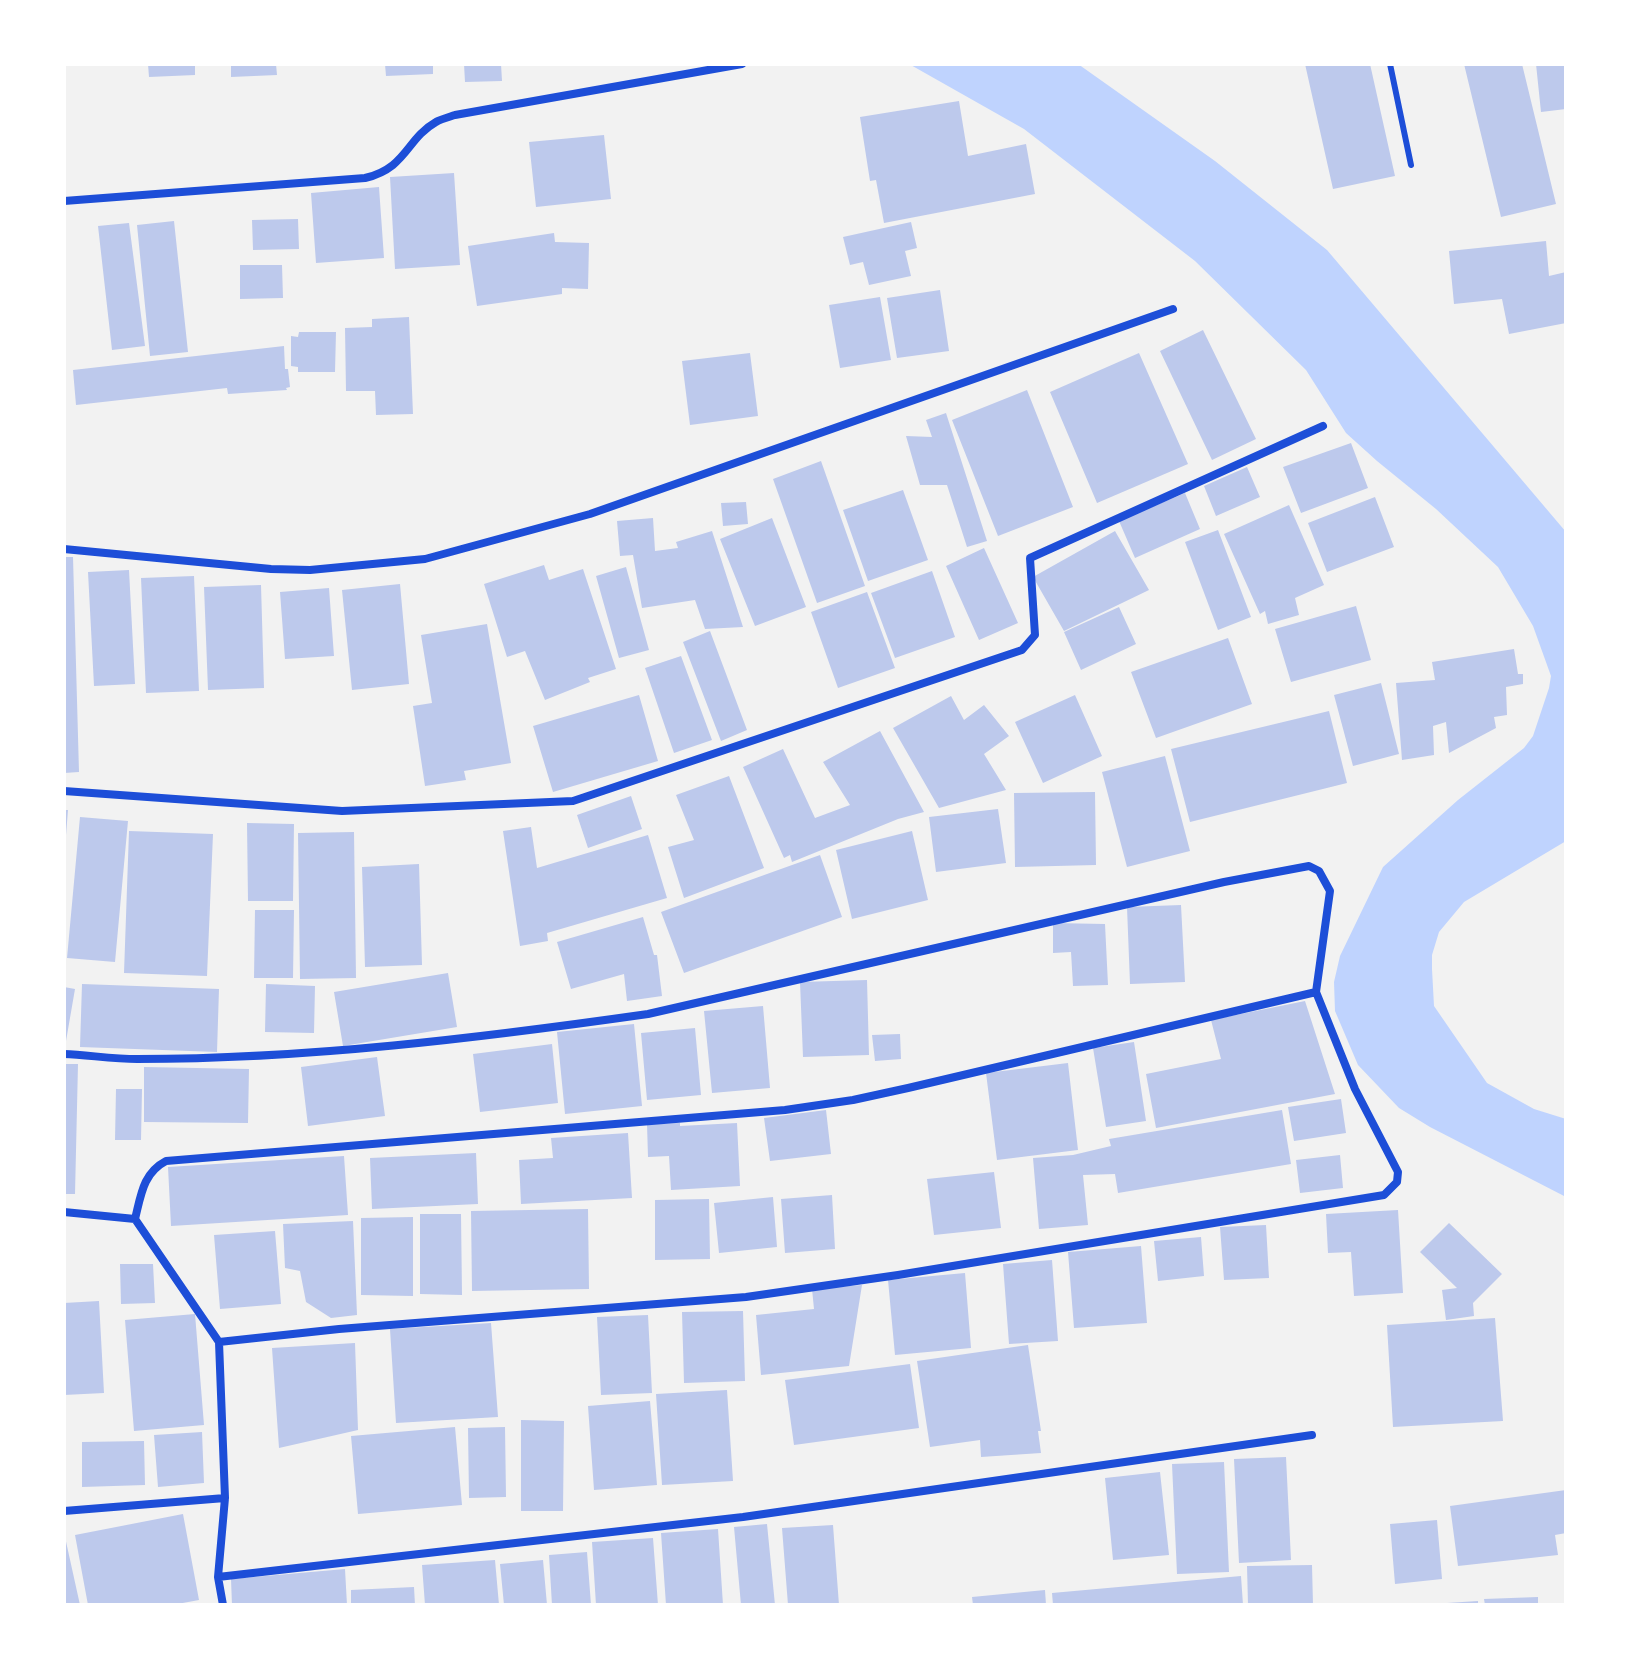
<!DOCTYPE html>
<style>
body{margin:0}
#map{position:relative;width:1630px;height:1669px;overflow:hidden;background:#f2f2f2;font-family:Signika,sans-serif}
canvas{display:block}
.frame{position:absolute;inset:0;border:66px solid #fff;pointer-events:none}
</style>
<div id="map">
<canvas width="1630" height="1669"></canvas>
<div class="frame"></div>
</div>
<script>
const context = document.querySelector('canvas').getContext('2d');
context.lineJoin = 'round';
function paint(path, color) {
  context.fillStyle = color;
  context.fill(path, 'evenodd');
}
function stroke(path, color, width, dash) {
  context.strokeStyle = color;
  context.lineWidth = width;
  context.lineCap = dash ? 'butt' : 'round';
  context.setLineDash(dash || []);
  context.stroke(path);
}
paint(new Path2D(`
 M909,64H1078L1215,161L1327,250L1566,532V841L1464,902L1439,932L1432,955V969L1434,1006L1487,1083L1534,1109L1566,1119V1197L1430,1127L1399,1108L1358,1065L1335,1011L1334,982L1340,956L1383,867L1458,800L1524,748L1533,736L1549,688L1551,676L1533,626L1498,567L1436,509L1377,461L1346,433L1306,370L1195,261L1024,129Z`), '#bfd3fe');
paint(new Path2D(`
 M148,64H195V75L149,77Z
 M231,64H276L277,75L231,77Z
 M385,64H433V74L386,76Z
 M464,64H501L502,81L465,82Z
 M1305,64H1370L1395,176L1333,189Z
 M1464,64H1522L1556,204L1501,217Z
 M1536,64H1566V109L1541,112Z
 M959,101L968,156L1026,144L1035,194L884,223L876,180L870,181L860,117Z
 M604,135L611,199L536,207L529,142Z
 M454,173L460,265L395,269L390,177Z
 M379,187L384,258L316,263L311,193Z
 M298,219L299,249L253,250L252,220Z
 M174,221L188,352L150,356L137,225Z
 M911,222L917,248L905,251L911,276L869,285L863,262L850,265L843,237Z
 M129,223L145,346L112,350L98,226Z
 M554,233L555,242L589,243L588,289L562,288V294L477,306L468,246Z
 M1546,241L1549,276L1566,272V323L1509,334L1502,299L1454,304L1449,251Z
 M240,265H282L283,298L240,299Z
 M940,290L949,351L897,358L887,298Z
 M880,297L891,360L840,368L829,305Z
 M409,317L413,414L376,415L375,391H346L345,328L372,327V319Z
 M1203,330L1256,439L1212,460L1160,351Z
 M299,332H336L335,372H298V367L291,366V336L298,337Z
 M284,346L285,369H288L290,387L286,388L287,390L228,394L227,388L76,405L73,370Z
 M750,353L758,416L690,425L682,361Z
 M1139,353L1188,464L1097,503L1050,392Z
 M1027,390L1073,507L998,536L952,420Z
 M946,413L987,541L967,547L947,485H920L906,436L932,437L926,420Z
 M1351,443L1368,488L1301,513L1283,467Z
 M821,461L865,586L817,603L773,479Z
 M1247,467L1260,497L1216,516L1204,486Z
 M903,490L928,560L868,581L843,510Z
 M1185,493L1200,529L1135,558L1119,521Z
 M1375,497L1394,547L1327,572L1308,523Z
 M746,502L748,524L723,526L721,503Z
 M1289,505L1324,585L1295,598L1299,615L1268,624L1265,611L1260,614L1224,534Z
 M653,518L655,551L678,548L676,542L712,531L743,627L705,629L695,600L642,608L633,555L620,556L617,521Z
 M772,518L806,607L755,626L720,539Z
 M1218,530L1251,617L1218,630L1185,542Z
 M1115,531L1149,590L1064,631L1033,577Z
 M984,548L1018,623L979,640L946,566Z
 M64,557H73L79,772L64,773Z
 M544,565L549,580L583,569L616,669L588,678L590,682L545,700L525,651L507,657L484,584Z
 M626,567L649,650L619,658L596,576Z
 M129,570L135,684L94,686L88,572Z
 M932,571L955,637L895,658L871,593Z
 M194,576L199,691L146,693L141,578Z
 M400,584L409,684L352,690L342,590Z
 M261,585L264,688L208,690L204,587Z
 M329,588L334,656L285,659L280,592Z
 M867,592L895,668L838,688L811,612Z
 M1356,606L1371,660L1291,682L1275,629Z
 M1119,607L1136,644L1081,670L1064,632Z
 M487,624L511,763L464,771L466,780L425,786L413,706L432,703L421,635Z
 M710,631L747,730L721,741L683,642Z
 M1228,638L1252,704L1156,738L1131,672Z
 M1514,649L1518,674H1523V684L1506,687L1507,715L1494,717L1496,728L1449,753L1446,722L1433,726L1434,755L1402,760L1396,683L1435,680L1432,662Z
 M681,656L712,740L674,753L645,668Z
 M1381,683L1399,754L1353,766L1334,695Z
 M639,695L658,761L553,792L533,726Z
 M1075,695L1102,756L1043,783L1015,722Z
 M951,696L964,720L984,705L1009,736L984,754L1006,790L939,808L893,728Z
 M1329,711L1347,783L1190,822L1171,749Z
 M880,731L924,812L898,819L792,862L790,855L784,858L743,767L783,749L815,818L850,805L823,762Z
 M1165,756L1190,851L1127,867L1102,772Z
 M729,776L764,868L684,898L668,847L694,840L676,795Z
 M1095,792L1096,865L1015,867L1014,793Z
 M631,796L642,829L588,848L577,815Z
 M998,809L1006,863L936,872L929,817Z
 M64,810H68L66,835H64Z
 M80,817L128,821L115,962L67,958Z
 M247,823L294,824L293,901H248Z
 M531,827L537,868L648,835L667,898L547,933L548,941L520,946L503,831Z
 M129,831L213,834L207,976L124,973Z
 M912,831L928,900L852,919L836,850Z
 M354,832L356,978L300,979L298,833Z
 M820,855L842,917L684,973L661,912Z
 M419,864L422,965L365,967L362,867Z
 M1181,905L1185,982L1130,984L1127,907Z
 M255,910H294L293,978H254Z
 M643,917L654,955H657L662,996L627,1001L624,974L571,989L557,942Z
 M1053,923L1105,924L1108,985L1073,986L1071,952L1053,953Z
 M448,973L457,1027L343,1046L334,992Z
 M867,980L869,1055L803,1057L800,982Z
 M82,984L219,989L217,1052L80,1047Z
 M266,984L315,986L314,1033L265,1032Z
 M64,987L75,989L66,1041H64Z
 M1305,1001L1335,1094L1156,1128L1146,1074L1221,1059L1211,1020Z
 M763,1006L770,1088L712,1093L704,1011Z
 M634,1024L642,1106L565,1114L557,1032Z
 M695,1028L701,1095L647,1100L641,1033Z
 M900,1034L901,1059L875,1061L872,1035Z
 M1134,1042L1146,1121L1106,1127L1093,1048Z
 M552,1044L558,1103L480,1112L473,1054Z
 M377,1057L385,1116L308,1126L301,1067Z
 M1068,1063L1078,1150L997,1160L986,1073Z
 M64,1064H78L75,1194H64Z
 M144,1067L249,1069L248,1123L144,1122Z
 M116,1089H142L141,1140H115Z
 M1341,1099L1346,1133L1294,1141L1288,1107Z
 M826,1110L831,1154L770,1161L764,1118Z
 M1282,1110L1291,1164L1118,1193L1115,1174L1083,1175L1088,1225L1039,1229L1033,1158L1073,1155L1111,1146L1109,1139Z
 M680,1123V1126L737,1123L740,1186L671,1190L669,1156L648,1157L647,1124Z
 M628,1133L632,1198L521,1204L519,1160L553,1158L551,1138Z
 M476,1153L478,1204L372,1209L370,1158Z
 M1340,1155L1343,1188L1300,1193L1296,1160Z
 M344,1156L348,1215L171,1226L168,1167Z
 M994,1172L1001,1228L934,1235L927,1179Z
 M832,1195L835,1249L785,1253L781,1199Z
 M773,1197L777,1247L719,1253L714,1203Z
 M709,1199L710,1259L655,1260V1200Z
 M588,1209L589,1289L472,1291L471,1211Z
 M1398,1210L1403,1293L1354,1296L1351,1252L1328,1253L1326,1214Z
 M420,1214H461L462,1295L420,1294Z
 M413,1217V1296L361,1295V1218Z
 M353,1221L357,1315L331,1318L306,1302L300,1271L285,1268L283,1224Z
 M1449,1223L1502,1274L1473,1303L1474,1316L1446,1320L1442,1290L1457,1288L1420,1252Z
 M1266,1225L1269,1278L1224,1280L1220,1227Z
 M275,1231L281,1304L220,1309L214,1235Z
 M1201,1237L1204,1276L1158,1281L1154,1241Z
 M1141,1246L1147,1323L1074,1328L1068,1252Z
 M1052,1260L1058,1341L1009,1344L1003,1264Z
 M120,1264H153L155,1303L121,1304Z
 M965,1273L971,1348L895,1355L888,1280Z
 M862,1285L849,1366L761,1375L756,1315L814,1309L812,1289Z
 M99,1301L104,1393L64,1395V1303Z
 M743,1311L745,1381L684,1383L682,1312Z
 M195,1314L204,1425L134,1431L125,1320Z
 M648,1315L652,1393L601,1395L597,1317Z
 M1495,1318L1503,1421L1393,1427L1387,1325Z
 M491,1323L498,1417L396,1423L390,1329Z
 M355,1343L358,1430L279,1448L272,1348Z
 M1028,1345L1041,1431H1038L1041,1453L981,1457L980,1440L930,1447L917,1361Z
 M910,1364L919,1428L794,1445L785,1380Z
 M727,1390L733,1481L662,1485L656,1394Z
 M650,1401L657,1485L594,1490L588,1406Z
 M521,1420L564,1421L563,1511H521Z
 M455,1427L462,1505L358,1514L351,1436Z
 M505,1427L506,1497L469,1498L468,1428Z
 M202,1432L204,1483L158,1487L154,1435Z
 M144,1441L145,1485L82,1487V1442Z
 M1286,1457L1291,1560L1239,1563L1234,1459Z
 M1224,1462L1229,1572L1177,1574L1172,1464Z
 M1160,1472L1169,1555L1113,1560L1105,1478Z
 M1566,1490V1533L1555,1535L1558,1555L1458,1566L1450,1506Z
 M183,1514L199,1600L172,1605H88L75,1535Z
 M1437,1520L1442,1579L1395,1584L1390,1524Z
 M767,1524L775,1605H741L734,1527Z
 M833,1525L839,1605H788L782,1528Z
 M718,1529L723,1605H666L661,1533Z
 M64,1537H65L80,1605H64Z
 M653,1538L658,1605H596L592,1542Z
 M587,1552L591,1605H552L549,1555Z
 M495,1560L499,1605H425L422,1565Z
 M543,1560L547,1605H504L500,1564Z
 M1312,1565L1313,1605H1248L1247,1566Z
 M345,1569L347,1605H232L231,1579Z
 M1241,1576L1243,1605H1053L1052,1593Z
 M414,1587L415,1605H351V1590Z
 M1045,1590L1046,1605H973L972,1597Z
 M1538,1597V1605H1485L1484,1599Z
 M1478,1601V1605H1447V1603Z`), '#bdc9ec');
stroke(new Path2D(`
 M1390,64L1411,165`), '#1d4ed8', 6);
stroke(new Path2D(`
 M64,201L365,178C407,168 406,139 436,122C441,119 449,117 455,115L742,64
 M64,549L271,569L310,570L425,559L590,514L1173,309
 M64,791L342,811L573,801L1022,650L1035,635L1030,558L1323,426
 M64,1054C88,1055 113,1059 137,1059C308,1059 479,1038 648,1014L1224,882L1309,866L1319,871L1330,891L1316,992L1355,1089L1398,1172L1397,1182L1384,1195L898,1275L746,1297L339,1329L219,1342
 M64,1212L135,1219L219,1342L225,1498L218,1577L223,1605
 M135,1219C141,1195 143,1173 166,1161L785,1110L853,1100L908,1088L1316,992
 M64,1511L225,1498
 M218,1577L743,1517L1312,1435`), '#1d4ed8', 8);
</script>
